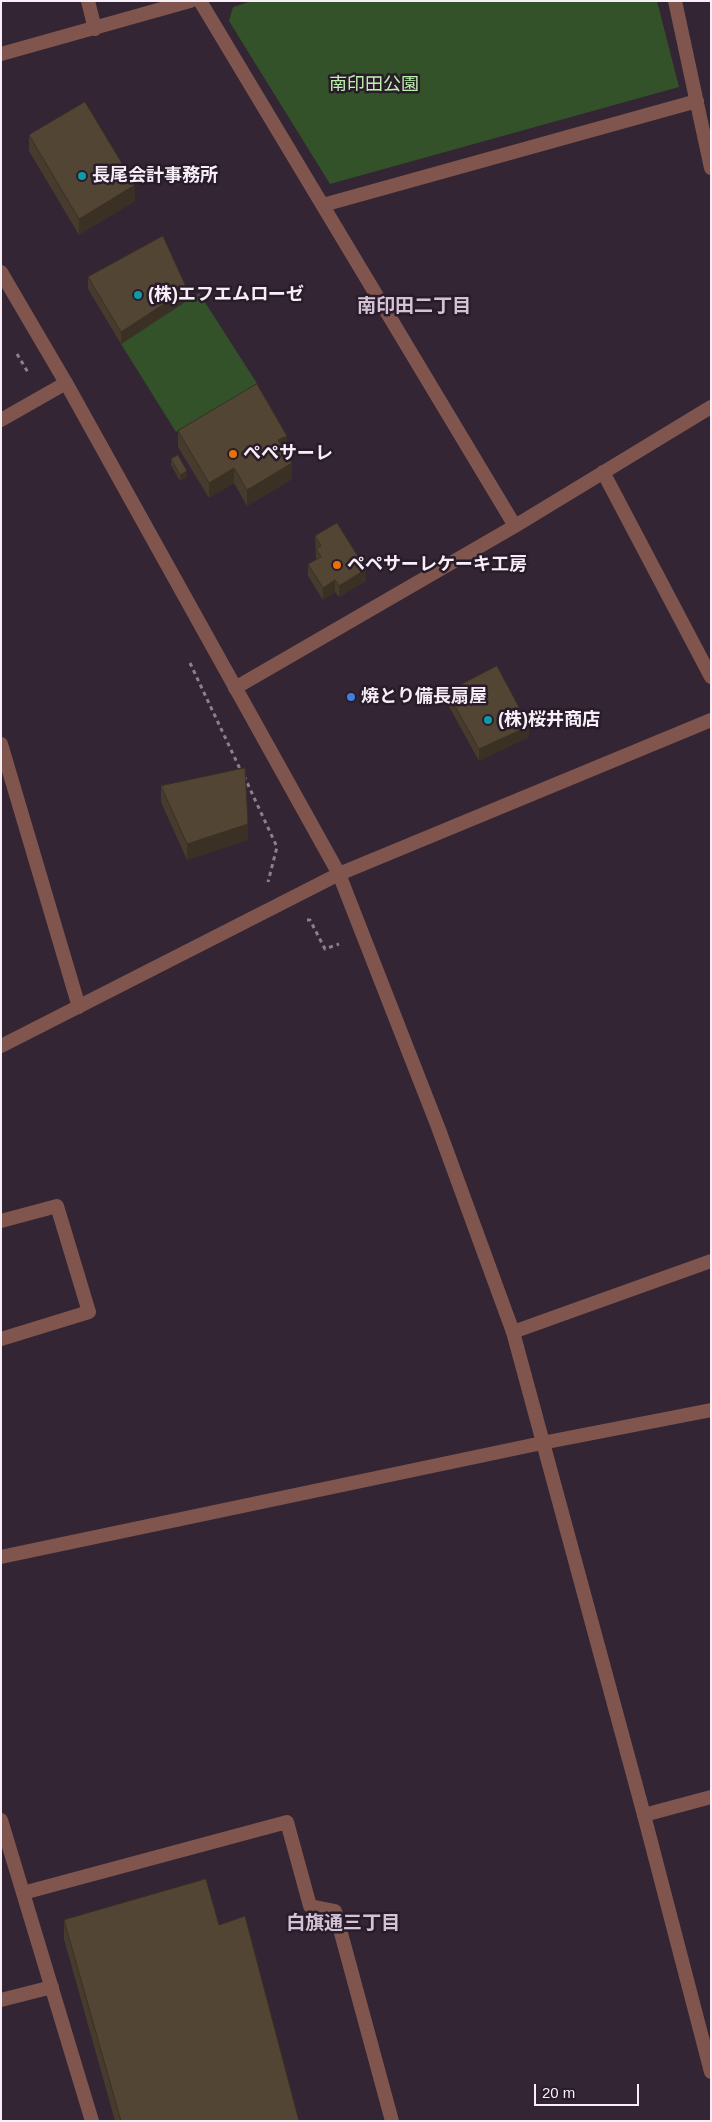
<!DOCTYPE html>
<meta charset="utf-8">
<style>
body{margin:0}
#map{position:relative;width:712px;height:2122px;overflow:hidden;background:#332534;font-family:Arial,sans-serif}
canvas{display:block}
.frame{position:absolute;inset:0;border:2px solid #f7eef7;pointer-events:none}
.scale{position:absolute;left:534px;top:2084px;width:105px;height:22px;box-sizing:border-box;border:2px solid #f7eef7;border-top:0;padding-left:6px;font-size:15px;line-height:18px;white-space:nowrap;color:#f7eef7;-webkit-text-stroke:4px #291c2a;paint-order:stroke}
</style>
<div id="map">
<canvas width="712" height="2122"></canvas>
<div class="frame"></div>
<div class="scale">20 m</div>
</div>
<script>
const context = document.querySelector('canvas').getContext('2d');
context.lineJoin = 'round';
function paint(path, color) {
  context.fillStyle = color;
  context.fill(path, 'evenodd');
}
function stroke(path, color, width, dash) {
  context.strokeStyle = color;
  context.lineWidth = width;
  context.lineCap = dash ? 'butt' : 'round';
  context.setLineDash(dash || []);
  context.stroke(path);
}
function drawText(font, color, halo, rows, align = 'center') {
  context.font = font + ' Arial,"Noto Sans JP",sans-serif';
  context.lineWidth = 5;
  context.setLineDash([]);
  context.textBaseline = 'middle';
  context.strokeStyle = halo;
  context.fillStyle = color;
  for (const [text, x, y, turn = 0] of rows) {
    context.save();
    context.translate(x, y);
    context.rotate((+turn || 0) * Math.PI / 180);
    context.textAlign = isNaN(turn) ? turn : align;
    if (halo) context.strokeText(text, 0, 0);
    context.fillText(text, 0, 0);
    context.restore();
  }
}
paint(new Path2D(`
 M252,1H657L679,87L330,184L229,21L233,7Z
 M199,293L258,385L176,432L121,344Z`), '#335229');
stroke(new Path2D(`
 M17,354L29,374
 M190,663L241,771
 M244,776L277,847L268,882
 M307,920H310L325,949L339,944`), '#8b808c', 3, [4, 4]);
stroke(new Path2D(`
 M88,1L95,29
 M200,1L515,526
 M675,1L711,168
 M1,54L190,1
 M323,205L697,101
 M1,420L66,383
 M603,472L711,677
 M235,688L515,526L711,407
 M1,744L79,1007
 M1,1046L339,874
 M1,1221L57,1206L89,1312L1,1339
 M513,1332L711,1261
 M644,1815L711,1797
 M1,1820L92,2121
 M23,1893L287,1822L310,1906L335,1911L392,2121
 M1,2000L52,1987`), '#80554d', 14);
stroke(new Path2D(`
 M1,272L66,383L339,874L438,1127L513,1332L644,1815L711,2072
 M339,874L711,720
 M1,1557L542,1443L711,1410`), '#80554d', 14);
paint(new Path2D(`
 M29,135L135,201L79,235L29,151Z
 M88,277L187,300L121,344L88,289Z
 M178,431L287,451L286,452L292,479L247,506L234,483L209,498L178,447Z
 M171,459L187,477L180,481L171,465Z
 M315,536L366,581L339,597L335,592L323,600L308,576V564L316,560Z
 M447,692L529,737L479,761L447,703Z
 M161,786L248,840L187,860L161,802Z
 M64,1920L299,2121H115L64,1939Z`), '#473b2d');
paint(new Path2D(`
 M135,185V201L79,235V219Z
 M187,289V300L121,344V332Z
 M287,436V451L278,456V440Z
 M292,463V479L247,506V490Z
 M234,468V483L209,498V483Z
 M187,471V477L180,481V475Z
 M366,569V581L339,597V586Z
 M335,580V592L323,600V588Z
 M529,726V737L479,761V749Z
 M248,824V840L187,860V844Z`), '#3a3024');
const building = new Path2D(`
 M85,102L135,185L79,219L29,135Z
 M163,236L187,289L121,332L88,277Z
 M257,384L287,436L278,440L292,463L247,490L234,468L209,483L178,431Z
 M178,455L187,471L180,475L171,459Z
 M337,523L366,569L339,586L335,580L323,588L308,564L321,557L316,549L321,546L315,536Z
 M497,666L529,726L479,749L447,692Z
 M245,768L248,824L187,844L161,786Z
 M206,1879L219,1925L245,1916L299,2121H121L64,1920Z`);
paint(building, '#534534');
stroke(building, '#3a3024', 1);
for (const [x, y, r, color] of [
 [82,176,5,"#0f9aa8"],
 [138,295,5,"#0f9aa8"],
 [233,454,5,"#e8710a"],
 [337,565,5,"#e8710a"],
 [351,697,5,"#3f7fe0"],
 [488,720,5,"#0f9aa8"]
]) {
  const dot = new Path2D();
  dot.arc(x, y, r, 0, 2 * Math.PI);
  context.fillStyle = color;
  context.fill(dot);
  stroke(dot, '#291c2a', 2);
}
drawText('18px', '#bcf0ad', '#291c2a', [
 ["南印田公園",374,85]
]);
drawText('bold 18px', '#f7eef7', '#291c2a', [
 ["長尾会計事務所",92,176],
 ["(株)エフエムローゼ",148,295],
 ["ぺぺサーレ",243,454],
 ["ペペサーレケーキ工房",347,565],
 ["焼とり備長扇屋",361,697],
 ["(株)桜井商店",498,720]
], 'left');
drawText('bold 19px', '#d4c2d5', '#291c2a', [
 ["南印田二丁目",414,307],
 ["白旗通三丁目",343,1924]
]);
</script>
